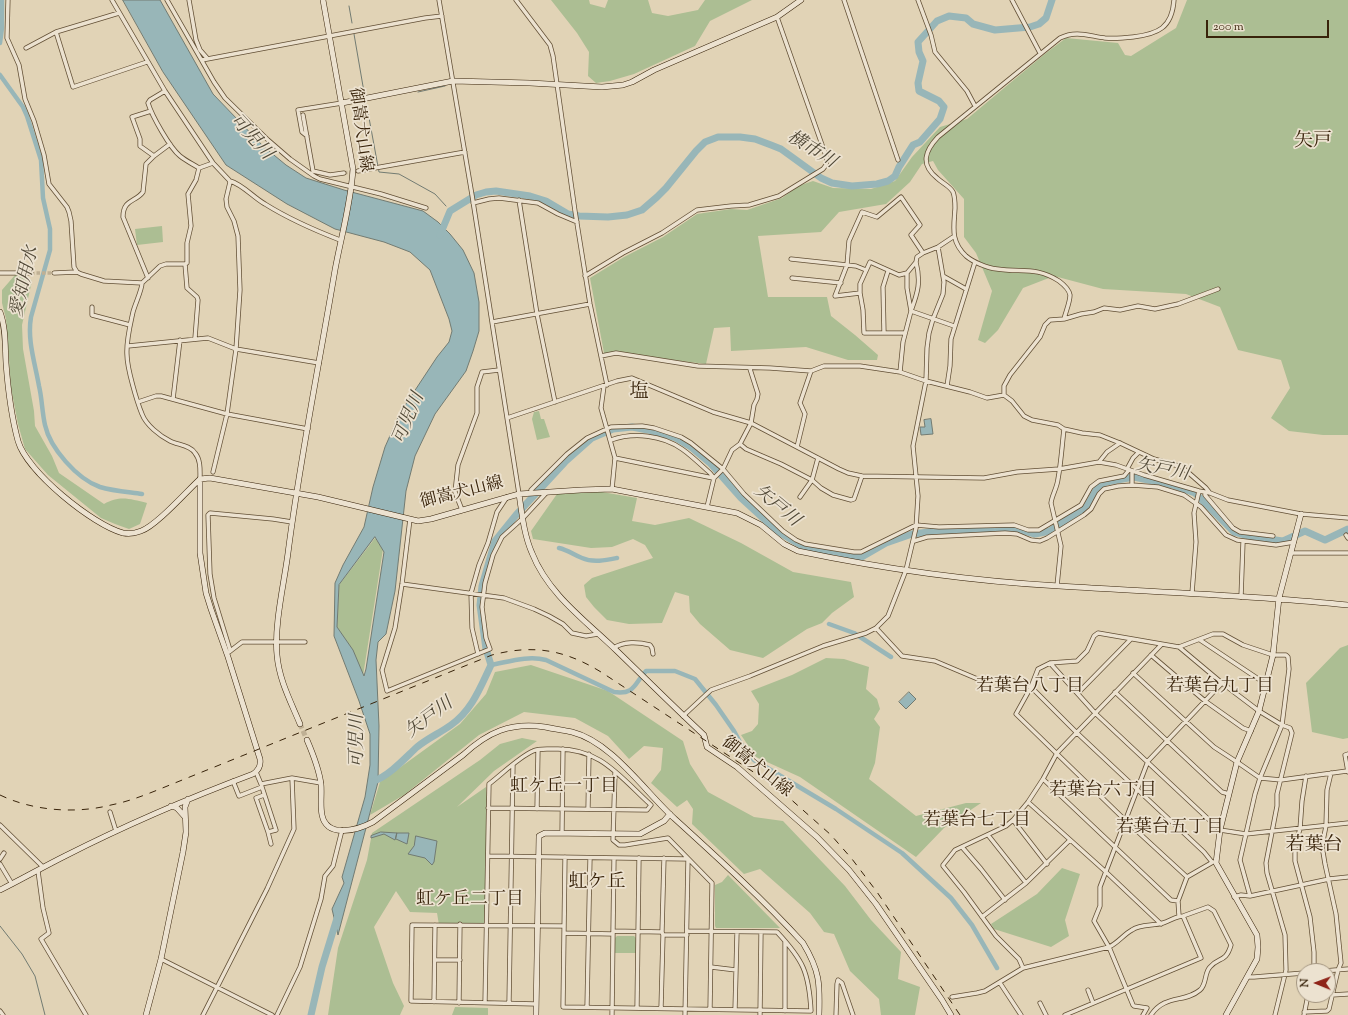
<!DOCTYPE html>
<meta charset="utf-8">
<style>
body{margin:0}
#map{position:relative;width:1348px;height:1015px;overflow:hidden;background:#e1d3b6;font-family:"Sorts Mill Goudy",serif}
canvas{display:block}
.north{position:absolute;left:1296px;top:963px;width:40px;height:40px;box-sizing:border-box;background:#ece2d0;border:1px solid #a49681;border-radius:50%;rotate:271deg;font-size:11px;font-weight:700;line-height:16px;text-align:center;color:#38230a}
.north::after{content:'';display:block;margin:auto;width:14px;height:18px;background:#8f2418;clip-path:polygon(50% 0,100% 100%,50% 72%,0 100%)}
.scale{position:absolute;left:1206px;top:20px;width:123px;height:18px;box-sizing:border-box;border:2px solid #38230a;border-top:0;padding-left:5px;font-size:12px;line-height:14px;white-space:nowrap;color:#38230a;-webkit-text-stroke:3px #ece2d0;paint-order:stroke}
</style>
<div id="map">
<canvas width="1348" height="1015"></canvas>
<div class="north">N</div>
<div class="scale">200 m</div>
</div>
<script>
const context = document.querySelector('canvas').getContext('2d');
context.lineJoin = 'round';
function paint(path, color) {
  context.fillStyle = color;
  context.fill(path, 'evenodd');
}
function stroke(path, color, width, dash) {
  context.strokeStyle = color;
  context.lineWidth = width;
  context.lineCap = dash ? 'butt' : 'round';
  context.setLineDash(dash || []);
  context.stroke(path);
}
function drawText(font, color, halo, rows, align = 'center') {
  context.font = font + ' "Sorts Mill Goudy","Noto Serif JP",serif';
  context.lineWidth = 3.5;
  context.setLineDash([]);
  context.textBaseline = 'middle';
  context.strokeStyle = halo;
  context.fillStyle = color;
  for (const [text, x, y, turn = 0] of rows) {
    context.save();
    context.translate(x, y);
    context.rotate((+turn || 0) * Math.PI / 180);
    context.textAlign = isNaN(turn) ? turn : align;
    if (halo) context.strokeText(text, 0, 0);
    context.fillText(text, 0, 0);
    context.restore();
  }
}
paint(new Path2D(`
 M551,0H589L590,4L605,8L608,0H648L652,13L668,16L698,10L705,0H752L710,21L695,46L634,74L610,81L596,83L588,76L589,52L577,33Z
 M1187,0H1348V435H1323L1289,431L1271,418L1290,388L1281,360L1238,350L1220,307L1186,294L1103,289L1054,276L1023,288L998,330L985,343L978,340L992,291L976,253L964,237V199L938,170L933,161L922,164L910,182L886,204L839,212L821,232L758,236L768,297H827L831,316L855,335L878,355L877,360H848L806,347L731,351L730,327L714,328L706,364L616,353H604L590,278L624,257L663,237L697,214L731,209L747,210L782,198L798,186L813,181L833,188L871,189L895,181L912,157L940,127L967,119L1046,53L1066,38L1118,43L1125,55L1131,56L1176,28Z
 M162,226L163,242L137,245L135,229Z
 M15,275H25L32,281L22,325L23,349L34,411L35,426L52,456L59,473L104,504C120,495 130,499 147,503L140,524L129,529L115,524L101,518L48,475L25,449L18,424L11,388L6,319L2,303V290Z
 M539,411L541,419H544L550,437L537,440L532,419L534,412Z
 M602,492L637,498L632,521L655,525L689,518L741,543L793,572L851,582L854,597L832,613L822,623L807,629L763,658L730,650L700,624L690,612L689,596L675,592L662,623L629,624L607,620L594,607L586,597L584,585L592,578L653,558L645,545L633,539L612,547L591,548L533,539L531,531L557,494Z
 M375,538L383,549L363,676L337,627L339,585Z
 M1348,645V738L1343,739L1312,732L1306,683L1340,648Z
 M826,658L844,659L869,667L866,689L877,699L880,709L874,719L880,727L875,763L869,779L916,816L966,803H981L944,828L916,857L800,777L756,757L741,735L752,731L758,724L759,704L751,691L792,675Z
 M531,665L608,691L683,741L690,764L708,792L754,817L783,821L845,886L871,920L901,952L898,979L920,987L915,1015H881L879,999L850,971L834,934L824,932L810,913L760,869L744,874L692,824L693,809L687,800L677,807L651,783L661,770L663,748L644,746L629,759L608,736L575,718L524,712L479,735L404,795L370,815L380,782L460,724L486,694L495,672Z
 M522,738L537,741L494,771L457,807L486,787L488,808L487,925H439L437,913L410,912L396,891L374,927L393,983L404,1006L400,1015H328L338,948L367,860L372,833L480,760L500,744Z
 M1062,868L1080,874L1065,920L1069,936L1051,947L994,929L991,924L1037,894Z
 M728,875L780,928H716L715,926V885L722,882Z
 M617,936H634L636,938V953H615V938Z
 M455,1007L488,1008V1015H452Z`), '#acbe93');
const water = new Path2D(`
 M123,0H160L213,94L263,146L286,165L306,178L344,190L423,211L438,222L450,234L463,250L474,273L479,302V331L473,351L466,371L435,414L415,456L406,491L395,591L386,634L378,642L376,660L379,726L378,782L338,935L332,909L344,883L342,877L365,797L370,765V734L359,701L334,636L335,583L343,565L364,527L373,487L385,447L400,413L437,357L449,342L452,331L449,319L430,270L410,252L384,242L335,229L287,204L226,165L163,72ZM375,537L384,552L366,669L364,676L353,650L337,627L339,585Z
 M931,419L933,434L921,435L920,427H925L924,420Z
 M909,692L916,699L906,709L899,702Z
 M381,832L397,833L395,840L384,834L371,838V836Z
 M397,833H409L407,844L396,839Z
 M416,836L437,841L434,862L432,865L425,858L408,854L414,846Z`);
paint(water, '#98b6b8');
stroke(water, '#727b72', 1);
stroke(new Path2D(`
 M349,6L352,23
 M354,34L364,92
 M418,92L445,86
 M367,107L379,172L399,174L435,194L446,206
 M449,209L450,211
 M0,926L22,954L35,976L45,1015`), '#727b72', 1);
stroke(new Path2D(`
 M0,43L2,28V0
 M0,75L23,107L27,116L41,160L43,198L50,229V250L31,317C27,340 35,363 39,386C42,398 42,412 45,425C50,448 77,479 100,487C113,491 128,492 142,494
 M559,548C568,550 574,555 582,558C593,563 607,560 617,558
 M829,624L854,633L891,657
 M491,665C508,662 528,655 546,660L614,692C635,695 634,684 646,671H675L695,679L716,705L734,731L741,744L754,760L836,809L902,853L951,898L972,925L997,968`), '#98b6b8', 4.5);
stroke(new Path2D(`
 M440,235L450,211L476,195L486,192L496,191L530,196L546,201L568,214L579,216L608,217L627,215L642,210L657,197L666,188L696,151L705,142L718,137H740L755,139L771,145L781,149L821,178L832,183L852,186L877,184L888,181L895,176L899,167L913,145L920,142L940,119L944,107L939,101L919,91L918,83L923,61L919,52L918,42L937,21L949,16L966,18L973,24L995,30L1030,27L1039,24L1046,18L1052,0
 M374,781C390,775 405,758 417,747C428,738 440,733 451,725C472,710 480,688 491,665L486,649L480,605L482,586L495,541L516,515L565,462L592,438L613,429L632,427L648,430L676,438L691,447L710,463L741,498L777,531L807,549L837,552L860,558L886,543L912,534L937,531L1013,528L1035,534L1050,531L1087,506L1098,487L1106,482L1134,477L1172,485L1195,493L1234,532L1253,537L1283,541L1305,531L1325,540L1348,529
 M311,1015L322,967L338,915`), '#98b6b8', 7);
stroke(new Path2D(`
 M344,173L358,171
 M31,273H54`), '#bfb094', 3.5, [3.5, 2]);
stroke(new Path2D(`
 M300,724L307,740`), '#bfb094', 5, [5, 2.5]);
const street = new Path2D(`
 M8,0L7,38L19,65L25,99L34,121L44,155L49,184L67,207L69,212L71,221L74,267L77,272L81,274L104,281L142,283C142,290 135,304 133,312C130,326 126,341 127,355C127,368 137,402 142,414C146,425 160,436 170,441C178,445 190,445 195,453C201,460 200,471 200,479
 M112,0L165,91L213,163L229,180L230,182L226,199L227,207L234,221L238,236L240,290L236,349L319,363
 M167,0L214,82L225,98L268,140L290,159L314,176L320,179L381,194L426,208
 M189,0L196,40L200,50L207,58
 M439,0L472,195L519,494
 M516,0L550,45L553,56L575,211L590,304L607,385
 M844,0L898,160
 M918,0L931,35L935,52L967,91L975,106
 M1012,0L1040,53
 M119,13L56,32L73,87L147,62
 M26,48L56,32
 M202,60L425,18L442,16
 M165,91L150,100L148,103C152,116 170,148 180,156C186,161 193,164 199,168L213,163
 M151,111L132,117L140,139V146L154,156
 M303,115L313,171L330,175L344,173
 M307,136L302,132L298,110L342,103
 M358,171L465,152
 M230,181C242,184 254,198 265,204C289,219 314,230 340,240
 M519,200L537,314L555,402
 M473,203L489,199L499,198L538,203L558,214L577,222
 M791,259L847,265L856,266L866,270
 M916,262C921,282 918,292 911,311L954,326
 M185,264L187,288L197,297L198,300L195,338
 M0,273H31
 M54,273L77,272
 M585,276L623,253L662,233L697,210L731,206L749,205L779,196L823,169L826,165L827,159L777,17
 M943,276L966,289
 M148,278L123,217C123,199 136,202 143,192L146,164L154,156L170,144
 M792,278L841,283
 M142,283L160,266L166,264H185L187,263V243L191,226L188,194L196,180L199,168
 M860,293L835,296L847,265L849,241L862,212L877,217L901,197L920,225L911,235L923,253
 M92,307V315L130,325
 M1064,319C1066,311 1070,302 1070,295C1069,289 1063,284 1059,281C1036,266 1021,273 997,269C987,268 973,262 966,256C950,241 954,227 955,208C955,203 955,197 953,192C950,186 942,183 937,178C920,164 925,151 938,137L1060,38C1076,30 1089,36 1105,38C1115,39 1124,38 1133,37C1158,34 1172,28 1174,0
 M492,322L590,304
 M884,333L883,287L888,271
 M905,333H864L863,310L860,293V284L870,262L899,275L907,273L916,262L917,257L923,253L938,247L953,237
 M128,346L208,338L236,349L227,414L213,472
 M601,356L616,353L698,366L770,368L811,371L824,366H860L900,372L926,381L970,392L987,398L1004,395L1012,401L1024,416L1032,420L1058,425L1064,429L1082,433L1100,435L1120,443L1154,459L1182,467L1206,488L1210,493
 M900,372L903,342L911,311L907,288V273
 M604,386L601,408L615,458L612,489
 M947,386L950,366L951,339L975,262
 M1004,395V386L1010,375L1040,337L1045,325L1050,320L1064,319L1081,314L1094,312L1104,308L1120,310L1138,306L1155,309L1178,304L1218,289
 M173,399L180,340
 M138,402L156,396H161L227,414L308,429
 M507,418L617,381L632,378L713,412L751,423L839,469L848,473L862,476L984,478L1017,472L1059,469L1099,462L1116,465L1144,475L1199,491L1210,493L1228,500L1301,514L1348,518
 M611,440C634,432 662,435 682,449C692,456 701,465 710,473L714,478
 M740,444L746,449L781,464L812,480L821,488L833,495L851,500L854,499L862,476
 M797,447L805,414L800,403L811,371
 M615,458L713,478
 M1099,462L1107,452L1120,443
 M1127,469L1133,458L1139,452
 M1132,485V471
 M531,493V490L567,454L587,438L611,427L642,426L654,428L681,437L691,443L723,469L744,494L783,531L796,540L805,544L854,552H861L916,525L939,527L1014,525L1028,530H1039L1081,505L1091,487L1099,481L1124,476L1129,470
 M1205,493V495L1233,528L1240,532L1273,536
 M800,497L812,480L818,458
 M707,507L714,478L723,469L732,450L740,444L751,423L754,405L757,399L758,394L750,369
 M462,510L455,492L458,465L477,413V387L482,372L499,370
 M410,519L402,584L395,628L382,670L387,691L490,649L486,638L482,607L485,583L493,555L502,537L523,518L547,492
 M1346,535L1348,538
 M914,541L927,537L1005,533L1017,534L1031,540L1040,541L1047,538L1084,515L1091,509L1099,494L1104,489L1118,486L1132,485L1158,487L1184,495L1201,507L1226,535L1237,540L1276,545L1294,542
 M1291,553H1348
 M402,584L504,598L534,609L549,616L563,624L572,633L586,636L598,634
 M1057,586L1061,546L1051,503C1052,495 1057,488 1058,479C1061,463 1062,446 1064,429
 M1192,593L1196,542L1194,513L1199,491
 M1241,597L1243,542
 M876,628L902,656L935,661L980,680H1011L1031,687L1076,732L1204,852L1212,862
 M1200,640L1266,684
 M1179,647L1222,683L1259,711L1282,725L1290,728L1292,733L1277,794V806L1266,863L1267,873L1285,935L1286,970L1275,1015
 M614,648C623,641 639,642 650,645L652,648L653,654
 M230,650L214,598L210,574L208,515L210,513L273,519L292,522
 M229,652L242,642H305
 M478,654L472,628L471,593L479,565L488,543L497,512L507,497
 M1151,655L1205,701L1243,728L1251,731
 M1050,663L1095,713L1220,830L1246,834L1348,823
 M1133,673L1214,747L1237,762L1260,778L1281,780L1347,771
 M1115,692L1222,792L1229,794
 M1078,693L1131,639
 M683,716L711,690L750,676L823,646L866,633L876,628L888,616L906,570L916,528L918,496L913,446L926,381L927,348L929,333L933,319L943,294L944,282L938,247
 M256,772L261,784L292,778L321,783
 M615,772L613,840L619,845H625L668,838L712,883L710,1009
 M1348,772L1345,755L1348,754
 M1306,776L1302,801L1300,829L1295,845V861L1310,917L1314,952V971
 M1043,779L1171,900L1178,901
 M233,781L239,796L262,787
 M261,784L276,830L268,832L256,798L264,795
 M1028,802L1106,872L1161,924
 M537,809L538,750
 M588,809L589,754
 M110,812L116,831
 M1013,820L1047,864
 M0,825L43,867
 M268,832L271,844
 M562,833L563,749
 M988,835L1026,883
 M962,847L981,869L1005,900
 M488,856L688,859
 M565,857L563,1007L811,1011C809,972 803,960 777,932L687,931
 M0,859L4,853
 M0,864L12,884
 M38,871L43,908L49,933L41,939L86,1015
 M1187,877L1125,820L1016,714L1031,687L1038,669L1050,663L1077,661L1087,651L1094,636L1098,633L1179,647L1213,634H1223L1243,645L1273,655H1286L1288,657L1289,669L1282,725L1260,778L1255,794L1240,860L1250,896
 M1234,897L1241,895L1250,896L1329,879L1348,877
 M1179,916L1178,901L1187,877L1213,862
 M982,917L1026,883L1070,840
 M613,931L614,858
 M662,932L664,858
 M564,933L613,934V931L662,932L663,935H687
 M161,959L272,1015
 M435,960H460
 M711,967L736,970
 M1023,968L1019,959L996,936L964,892L943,866V865L955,850L1006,826L1013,820L1028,802L1043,779L1057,753L1161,645
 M1323,971L1348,969
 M1248,977H1254L1304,973
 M1000,983L1021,1015
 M1088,990L1093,1003
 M1332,995L1348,994
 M952,997L977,993L985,991L1023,968L1109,947C1118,943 1123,935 1132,930C1140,924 1153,926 1163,923C1170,921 1176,916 1183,916L1208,907L1214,911L1231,945C1226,963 1218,957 1210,967C1204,973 1207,984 1200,990C1185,1003 1165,994 1151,1015
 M434,1002L435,925
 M459,1003L460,924
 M485,1003C486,930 487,857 489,784C501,775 519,757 533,751C539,748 547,749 554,749C600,747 620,777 651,805L647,810L488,808
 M509,1003L513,765
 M1040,1003L1046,1015
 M536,1004L411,1001L412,925L564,926
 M587,1007L590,858
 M637,1008L639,858
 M661,1008L663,935
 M735,1010L737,932
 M0,1011L3,1015
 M785,1011V942
 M1304,1012L1327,1011L1329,1009L1338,970L1341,963L1336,914L1325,864L1322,846L1326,826L1327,790L1331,773
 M203,1015L267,889L294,829L292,778
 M277,1015L300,967L321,899L325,876L333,866L342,830
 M612,1015L613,934
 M685,1015L688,859
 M760,1015L761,932
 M836,1015L837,984L838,980L842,983L853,1015
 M1065,1015L1201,958L1183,916
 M1143,1015L1147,1008L1134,1006L1133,1005L1109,947L1094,921L1100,906V887L1148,761L1222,683
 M1304,1015L1308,995`);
const secondary = new Path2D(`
 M342,103L453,81L530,83L602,87L623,85L632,82L654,70L777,17L801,0
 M0,312C6,328 5,346 6,363C8,390 11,415 18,441C27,472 93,525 123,533C129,534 136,533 141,531C156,526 186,492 200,479L210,478L318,497L418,521L431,519L519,494L581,490L612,489L737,513L761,525L784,544L798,551C884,569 971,581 1059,586C1155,592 1252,595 1348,605
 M519,494C522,514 524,535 532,553C548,594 586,621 617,651C646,679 674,707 704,735L707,747L737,767L817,837L849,870L876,904L942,1000L951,1015
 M300,724C291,702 279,680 277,655C274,625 284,584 288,553C300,459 319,365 335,270C341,237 351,203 353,169L323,0
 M307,740C313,754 319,769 321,784C322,794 320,805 322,815C327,839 358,830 373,822L463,755C488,732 510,722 545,727C554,729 563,730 572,732C612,742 645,792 675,819C719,859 763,899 803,943C820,971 820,984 819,1015
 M171,806L177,808L185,817
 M0,890C22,879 43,867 65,856C126,825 189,798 253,774C259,770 261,765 260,759L228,657L211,609L206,593L200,553V479
 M146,1015L161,959L183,852L186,832L185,807L188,799
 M536,1015L539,836L545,833L640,834L664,821L670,814
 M1226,1015L1257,959L1258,947L1257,935L1216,863L1220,830L1237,762L1259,711L1273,655L1279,598L1301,514`);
stroke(street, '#624f35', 5);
stroke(secondary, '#38230a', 6);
stroke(street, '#ece2d0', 3.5);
stroke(secondary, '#ece2d0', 5);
stroke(new Path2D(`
 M0,795C33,811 76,814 111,805C126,802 140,797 155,791L492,655C534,644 565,650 601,672L761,777L786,795L831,835L852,859L877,892L960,1015`), '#38230a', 1, [7, 7]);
drawText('17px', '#38230a', '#ece2d0', [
 ["御嵩犬山線",359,130,82],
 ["御嵩犬山線",462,494,-14],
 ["御嵩犬山線",756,768,39]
]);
drawText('italic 18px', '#504836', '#ece2d0', [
 ["可児川",250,138,48],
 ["横市川",811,151,32],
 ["愛知用水",26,282,-77],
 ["可児川",410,419,-67],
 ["矢戸川",1162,471,11],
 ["矢戸川",776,507,40],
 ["矢戸川",430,719,-37],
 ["可児川",359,741,-90]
]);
drawText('18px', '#38230a', '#ece2d0', [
 ["若葉台八丁目",1030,688],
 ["若葉台九丁目",1220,688],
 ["虹ケ丘一丁目",564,788],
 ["若葉台六丁目",1103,792],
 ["若葉台七丁目",977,822],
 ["若葉台五丁目",1170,829],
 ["虹ケ丘二丁目",470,901]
]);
drawText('19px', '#38230a', '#ece2d0', [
 ["矢戸",1313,143],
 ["塩",639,394],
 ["若葉台",1314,847],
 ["虹ケ丘",597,884]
]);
</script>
